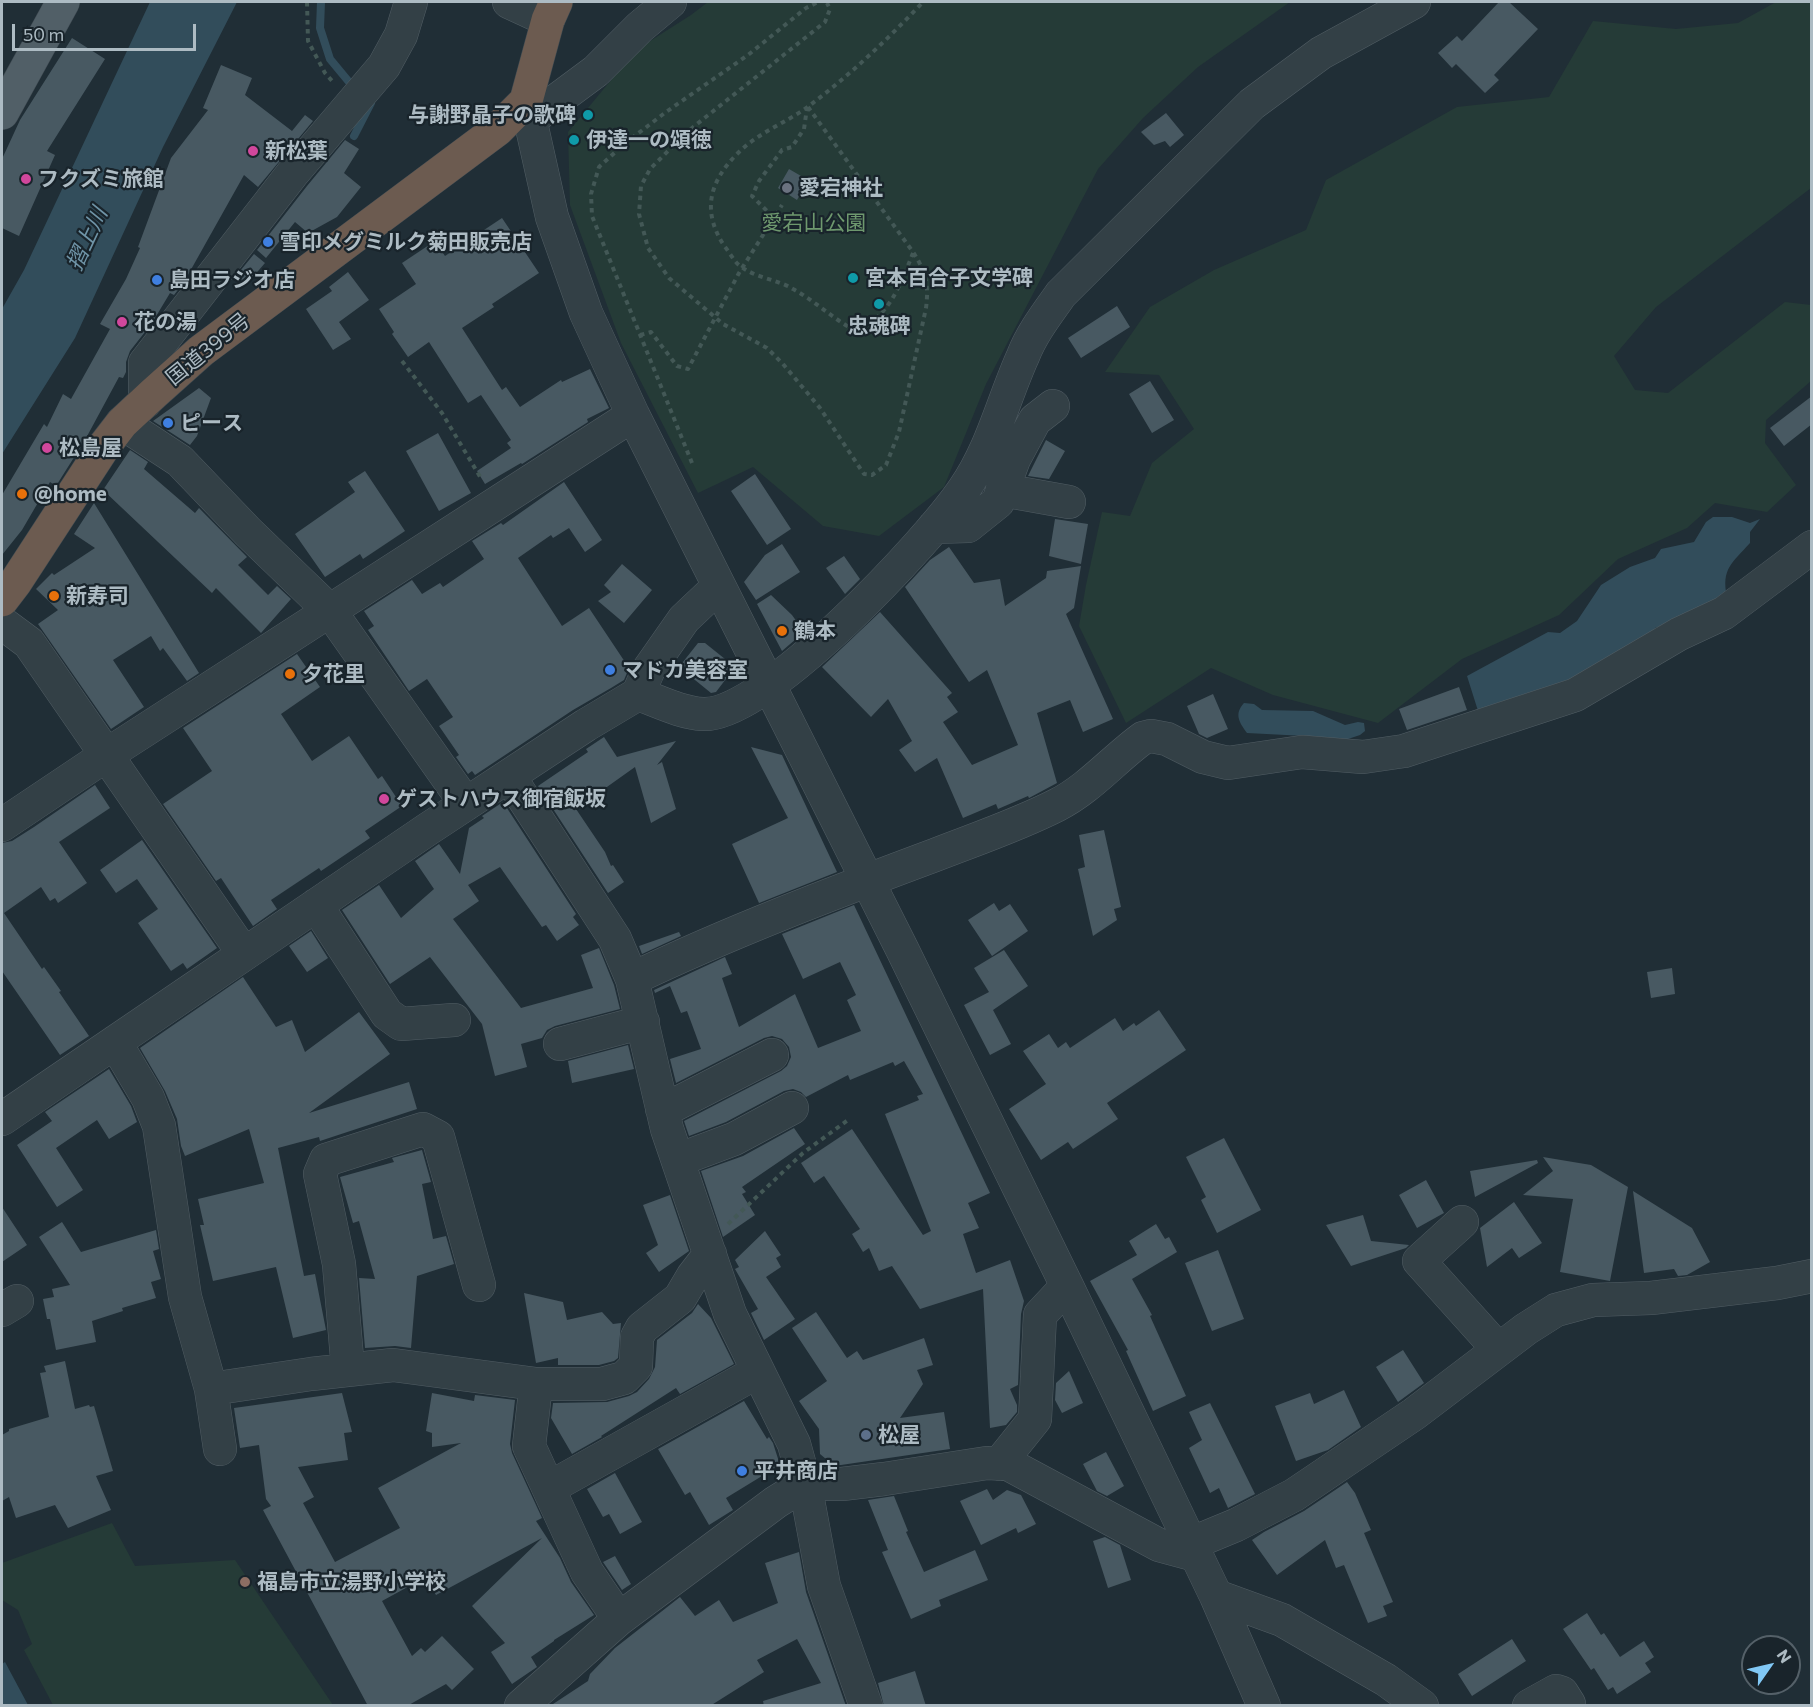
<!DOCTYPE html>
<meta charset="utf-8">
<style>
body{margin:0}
#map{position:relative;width:1813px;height:1707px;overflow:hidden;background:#202e36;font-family:Commissioner,sans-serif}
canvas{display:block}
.frame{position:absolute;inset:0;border:3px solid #adbbc3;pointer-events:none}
.north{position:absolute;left:1741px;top:1635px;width:60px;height:60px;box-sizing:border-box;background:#19242b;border:2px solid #546068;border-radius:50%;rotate:56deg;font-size:16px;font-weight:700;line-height:24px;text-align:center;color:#adbbc3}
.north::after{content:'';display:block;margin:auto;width:21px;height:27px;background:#81c8f5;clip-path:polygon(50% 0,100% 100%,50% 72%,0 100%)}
.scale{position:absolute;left:12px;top:24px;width:184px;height:27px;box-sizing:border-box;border:3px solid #adbbc3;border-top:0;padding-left:8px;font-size:18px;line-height:21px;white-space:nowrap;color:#adbbc3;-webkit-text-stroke:4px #19242b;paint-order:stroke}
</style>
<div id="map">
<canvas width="1813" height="1707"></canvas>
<div class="frame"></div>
<div class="north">N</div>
<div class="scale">50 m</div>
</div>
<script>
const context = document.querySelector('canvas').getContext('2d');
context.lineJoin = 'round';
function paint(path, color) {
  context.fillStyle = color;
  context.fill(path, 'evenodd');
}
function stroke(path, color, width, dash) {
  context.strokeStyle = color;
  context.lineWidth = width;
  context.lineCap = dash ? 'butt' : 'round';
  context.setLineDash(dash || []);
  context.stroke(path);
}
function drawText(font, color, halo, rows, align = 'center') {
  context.font = font + ' Commissioner,"Noto Sans JP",sans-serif';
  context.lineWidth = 4.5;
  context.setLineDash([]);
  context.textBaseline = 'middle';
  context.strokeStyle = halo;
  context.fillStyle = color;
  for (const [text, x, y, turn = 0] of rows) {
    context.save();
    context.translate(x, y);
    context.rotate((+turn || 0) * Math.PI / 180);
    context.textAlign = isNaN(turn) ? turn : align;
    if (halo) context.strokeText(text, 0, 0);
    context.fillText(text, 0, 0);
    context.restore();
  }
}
paint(new Path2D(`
 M708,2H1290L1198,67L1143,118L1098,169L986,384L944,487L879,536L823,526L753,467L698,493L621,343L570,205L568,132L636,50L691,15Z
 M1776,2H1811V188L1656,307L1614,356L1635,390L1668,393L1785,302L1811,305V381L1766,420L1765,443L1796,485L1767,512L1715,503L1687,528L1618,559L1559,615L1462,659L1378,723L1273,695L1211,668L1126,723L1079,626L1086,585L1102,512L1130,516L1152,463L1194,429L1159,375L1105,372L1150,307L1214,270L1306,230L1326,180L1457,107L1549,97L1593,21L1676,29L1738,23Z
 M112,1523L135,1566L235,1560L333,1705H53L24,1650L32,1644L18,1610L2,1600V1563Z`), '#253b37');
paint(new Path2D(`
 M150,2H237L163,147L75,338L2,454V309L24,270Z
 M1713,517H1732L1750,523L1760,519L1750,532V543C1732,563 1721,569 1727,597L1706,610L1687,612L1684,617L1655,628L1652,637L1604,670L1479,714L1467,676L1548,632L1560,633L1577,621L1601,585L1630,567L1655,558L1661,549L1694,542L1706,522Z
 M1244,703L1254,704L1262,710L1313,711L1345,725L1358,722L1364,723L1365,731L1360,735L1339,742L1305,736L1247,733C1239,722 1234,714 1244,703Z
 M5,1662L28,1705H2V1664Z`), '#324d5b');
stroke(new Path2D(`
 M321,2L320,28L330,59L354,88
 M354,136L371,103L370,102`), '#324d5b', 8);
paint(new Path2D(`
 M1499,2H1509L1538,29L1494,75L1499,80L1485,93L1456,64L1452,68L1438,53L1457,36L1462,41Z
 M72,38L105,59L47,151L55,155L19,236L2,228V159L20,120Z
 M221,65L252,78L245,95L292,131L305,115L313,121L258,187L244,175L184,282L174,295L170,293L152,323L130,351L126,362V372L123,378L119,377L85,440L56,486L50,482L22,530L2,555V495L44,424L47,427L63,394L71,399L110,329L100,324L126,279L140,248L138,247L171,158L208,110L203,108Z
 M1166,113L1184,135L1170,147L1165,141L1154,145L1141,132Z
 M345,140L359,149L344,173L361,187L337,217L308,233L295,222L266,258L257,250L307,186Z
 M789,169L808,180L797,200L778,188Z
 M502,218L539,273L492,304L494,307L462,328L502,390L506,387L520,407L561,380L562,382L590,369L609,408L587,419L588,422L522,464L521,463L485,484L477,471L511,448L507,443L511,440L481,395L468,403L429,342L408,357L392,334L394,332L379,309L416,284L402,263L435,241L445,256Z
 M254,254L265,263L246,285L236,276Z
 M348,272L369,300L339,322L351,339L333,350L306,309L332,291L329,287Z
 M1117,306L1130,327L1081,358L1068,338Z
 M1150,381L1174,420L1152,433L1129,394Z
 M199,388L211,398L197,436L190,445L153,421Z
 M1812,396V424L1784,446L1770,428Z
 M438,433L471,493L439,511L406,451Z
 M1046,440L1065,451L1049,479L1028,476Z
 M130,450L148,462L144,469L195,513L199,508L247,557L238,565L268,595L277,586L291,599L261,633L216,588L212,593L103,490Z
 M365,471L405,531L363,559L360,554L325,577L295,534L355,492L348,482Z
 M755,474L791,529L767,545L731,491Z
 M564,482L602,540L585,552L569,528L553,538L551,535L518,558L562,626L589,608L629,668L624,680L611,688L573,710L475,775L472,771L468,774L456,757L459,755L439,726L453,717L427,679L409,691L368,630L374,626L364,611L412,580L422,594L440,583L443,587L484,559L472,541L501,523L503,525Z
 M94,503L199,673L187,681L163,648L160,651L151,636L113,660L144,707L111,729L38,624L58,610L36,589L52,573L54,575L95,548L74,534Z
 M1055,519L1088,524L1081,564L1049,556Z
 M782,544L800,572L756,600L744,582L765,555Z
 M949,547L974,583L1000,579L1005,606L1046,578L1047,571L1081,566L1074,608L1066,614L1113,719L1083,732L1070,700L1037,713L1057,783L1029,798L1028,796L998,809L996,804L963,818L937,758L915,772L899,750L912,741L888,699L871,717L822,667L880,612L952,693L947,697L958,712L943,722L972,765L1018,745L987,670L969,682L905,587L930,560Z
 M844,556L860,579L845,594L826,568Z
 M622,564L652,590L624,623L598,601L611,592L604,585Z
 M771,595L792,615L804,632L782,651L757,604Z
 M698,643H705L735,667L716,692L711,693L679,667Z
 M297,654L320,687L281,714L312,761L349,736L378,779L382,776L402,806L365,831L370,838L321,871L319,868L271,900L277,909L253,926L221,878L216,881L163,804L212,771L183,728Z
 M1459,687L1467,710L1407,730L1399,709Z
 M1213,694L1228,729L1207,738L1199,734L1187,706Z
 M604,737L617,757L676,741L657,765L662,762L676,809L651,823L635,767L576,809L605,852L611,866L613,865L624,882L608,893L538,786L588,752L586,749Z
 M751,747L782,755L837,872L759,903L732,844L788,818Z
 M95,785L110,808L59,842L87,883L58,903L55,898L50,901L41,887L4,913L42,969L44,967L61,991L59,992L89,1036L60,1055L2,971V843L12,841L34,827Z
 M503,802L576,914L573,917L579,925L557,941L546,925L542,927L500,867L468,885L479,901L453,919L521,1008L593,988L581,955L599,948L614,985L620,1009L555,1026L547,1030L542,1038L521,1044L527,1067L495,1076L482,1024L430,957L390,984L342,910L379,885L401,918L434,889L415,861L439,844L460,874L469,828L484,818L482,816Z
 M1104,830L1121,907L1114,909L1117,920L1093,936L1078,869L1085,867L1079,835Z
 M142,840L217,948L187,969L183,963L171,971L138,923L158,909L137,879L116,893L100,870Z
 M994,903L999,911L1010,904L1028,931L992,956L968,920Z
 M854,905L990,1193L968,1203L979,1228L963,1234L976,1273L1010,1260L1024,1301L1021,1314L1018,1385L1010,1389L1017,1405V1412L1006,1425L990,1428L983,1289L920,1309L892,1266L879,1271L869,1248L863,1252L852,1234L860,1229L824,1176L814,1183L801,1163L852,1129L923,1235L931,1231L885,1114L919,1100L917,1096L923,1094L904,1061L895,1066L893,1062L850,1080L848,1075L806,1097L801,1092L793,1089L784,1091L726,1122L689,1136L684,1121L781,1071L787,1066L791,1057L789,1047L782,1039L772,1036L764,1038L676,1083L670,1059L701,1049L687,1011L681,1013L670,986L655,993L654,990L725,957L732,974L722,978L739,1027L795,994L818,1048L861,1031L847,1000L856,995L840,962L803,979L782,934Z
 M311,931L328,958L307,972L289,946Z
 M679,932L681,936L642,954L639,946Z
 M1004,950L1028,986L993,1010L1011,1044L990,1055L964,1005L989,992L974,968Z
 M1672,968L1675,994L1651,998L1647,972Z
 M243,977L276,1027L292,1020L305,1052L359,1012L390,1054L309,1113L409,1082L417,1109L320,1141L319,1137L278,1148L304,1276L315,1274L326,1330L293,1338L276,1267L213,1281L200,1225H204L198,1199L264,1183L249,1129L185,1156L181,1146L177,1119L165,1091L140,1048Z
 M1159,1010L1186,1050L1107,1103L1118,1119L1073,1149L1068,1142L1041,1160L1009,1109L1046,1084L1023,1051L1049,1034L1058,1048L1066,1042L1070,1048L1115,1018L1123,1031L1134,1023L1136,1026Z
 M628,1045L634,1069L572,1083L568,1061Z
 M109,1069L131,1106L137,1122L109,1139L97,1120L56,1148L83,1190L57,1207L17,1145L52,1121L45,1112Z
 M794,1128L805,1144L742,1187L746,1192L742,1194L755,1215L723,1237L701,1171L743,1156Z
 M1224,1138L1261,1210L1217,1233L1201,1200L1206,1197L1186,1157Z
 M422,1150L431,1182L422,1184L433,1239L446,1236L454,1264L417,1276L411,1348L395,1346L365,1348L359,1278L375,1279L359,1221L353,1223L340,1177L394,1162L392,1158Z
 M1543,1157L1591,1165L1628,1187L1610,1281L1560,1272L1573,1199L1523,1195L1553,1171Z
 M1537,1160L1538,1163L1475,1197L1470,1171Z
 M1426,1180L1444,1213L1417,1228L1399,1195Z
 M1633,1191L1692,1228L1710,1262L1687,1275L1678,1276L1674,1269L1644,1273Z
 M670,1195L689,1251L659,1272L646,1253L658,1245L643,1205Z
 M1514,1202L1542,1243L1519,1258L1512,1248L1487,1267L1480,1228Z
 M2,1207L27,1245L2,1262Z
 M1363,1215L1371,1241L1409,1245L1406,1248L1351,1266L1326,1225Z
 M62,1222L81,1252L156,1230L159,1249L153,1251L161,1279L151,1282L156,1298L122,1308L123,1311L92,1321L96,1342L56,1350L50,1319H47L43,1299L54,1297L52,1289L70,1285L39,1237Z
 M1156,1224L1165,1239L1169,1237L1177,1252L1132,1279L1152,1315L1150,1316L1186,1396L1153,1411L1126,1351L1128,1350L1090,1281L1137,1255L1129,1241Z
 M765,1231L781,1255L776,1258L781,1267L766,1277L795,1319L764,1340L751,1313L758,1309L735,1269L739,1267L735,1260Z
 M1218,1250L1244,1319L1212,1331L1185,1263Z
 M524,1293L563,1302L567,1320L602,1312L613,1324L621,1323L618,1358L614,1361L599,1365H558V1358L536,1363Z
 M698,1304L711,1318L734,1364L680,1394L676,1388L601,1436L602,1437L572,1454L551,1418L553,1403L607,1402L629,1396L637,1392L649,1379L655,1367L657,1340L692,1313Z
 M816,1312L847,1358L857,1351L863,1360L924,1338L933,1365L917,1370L923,1384L900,1418L944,1412L950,1449L841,1465H833L820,1454L819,1429L799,1401L827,1381L792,1328Z
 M1403,1350L1424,1383L1398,1402L1376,1367Z
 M65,1361L75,1409L89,1405L90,1407L94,1406L113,1471L96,1476L111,1510L68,1528L55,1505L16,1518L9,1497L2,1501V1435L9,1431V1429L49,1417L40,1373L46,1372L44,1366Z
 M1069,1371L1083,1403L1062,1413L1055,1400L1056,1383Z
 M1344,1390L1361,1427L1328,1450L1296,1461L1275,1406L1310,1393L1314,1404Z
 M342,1393L352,1432L344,1433L348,1460L298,1467L314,1497L303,1503L335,1562L400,1528L378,1488L461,1443L432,1447V1433L426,1431L432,1393L474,1401L475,1395L515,1400L510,1444L512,1453L542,1518L536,1521L560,1558L571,1582L594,1615L554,1640V1641L531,1657L537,1667L512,1684L491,1652L505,1643L472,1606L542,1538L436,1595L426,1577L382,1601L412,1656L421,1648L425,1652L442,1636L474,1669L452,1690L446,1684L407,1706H368L263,1510L271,1506L266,1499L259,1445L240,1448L234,1408Z
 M744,1401L767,1439L769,1437L773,1443L780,1465L726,1498L733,1510L709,1525L690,1492L685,1495L658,1449Z
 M1210,1403L1255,1494L1228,1508L1219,1488L1210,1493L1189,1448L1202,1440L1189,1412Z
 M1106,1452L1124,1486L1107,1496L1097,1491L1083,1464Z
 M615,1473L642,1522L620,1534L609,1514L603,1517L587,1489Z
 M1347,1482L1355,1493L1371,1530L1364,1533L1393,1602L1383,1606L1387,1616L1368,1623L1344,1565L1336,1568L1325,1540L1277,1575L1252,1540L1264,1532L1304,1511Z
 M987,1489L993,1500L1007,1490L1021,1495L1036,1524L1018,1533L1016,1528L981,1545L960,1501Z
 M894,1496L908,1531L906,1532L924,1572L975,1550L988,1580L939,1600L941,1606L911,1619L882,1552L888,1550L868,1500Z
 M1105,1537L1120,1545L1131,1580L1108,1588L1093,1541Z
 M799,1552L806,1592L846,1706H764L763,1701L821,1683L797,1639L757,1660L764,1672L710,1706H550L588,1681L590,1674L615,1648L680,1597L695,1616L719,1600L733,1622L778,1603L765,1563Z
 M615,1556L631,1584L622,1590L603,1562Z
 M1587,1613L1601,1635L1604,1633L1620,1657L1644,1641L1654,1657L1645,1663L1651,1672L1617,1694L1613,1687L1608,1690L1594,1668L1591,1670L1563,1629Z
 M1512,1639L1526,1661L1472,1696L1458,1674Z
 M915,1671L926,1706H884L878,1683Z`), '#485962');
const minor = new Path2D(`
 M509,2L548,20
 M526,101L552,217L586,313L633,415L902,949L1067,1286L1216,1596L1264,1706
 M530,120L596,71L640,27L670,2
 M145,402V363L292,174L384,66L401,35L411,2
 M122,423L180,461L248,532L330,611L466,804
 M1002,490L1069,502
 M934,527L968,526L998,502L1014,459L1035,420L1053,406
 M2,623L29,643L244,954
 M638,694L649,669L684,619L719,586
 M509,776L615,939L632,979L667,1129L730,1314L794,1444L805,1484L824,1586L866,1706
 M2,825L108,754L633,415
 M316,905L387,1014L401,1024L454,1020
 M632,979C730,932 833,893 935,855C976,839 1018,825 1057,805C1089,789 1114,759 1143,738L1151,736L1167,739L1203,757L1228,763L1302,752L1363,757L1404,751L1575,695L1679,634L1724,613L1812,547
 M115,1042L148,1098L159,1126L185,1297L211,1389L220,1449
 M560,1044L643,1022
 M662,1109L670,1107L772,1055
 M2,1119L428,829L586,725L638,694C658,701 681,713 703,714C765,717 929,541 964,489C992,449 1003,400 1023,356C1032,333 1047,314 1061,294L1252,104L1321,53L1414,2
 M678,1160L734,1139L792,1108
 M1462,1222L1419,1261L1498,1349
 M2,1310L17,1301
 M348,1370L339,1264L320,1174L326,1160L423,1129L438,1137L479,1285
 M536,1384L529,1446L587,1572L619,1619
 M211,1389L311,1374L393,1365L536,1384H602L624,1378L636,1366L637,1337L642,1328L680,1298L693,1276L710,1254
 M999,1464L1035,1419L1040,1315L1067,1286
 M549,1488L757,1372
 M1190,1544L1236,1525L1294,1495L1414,1414L1526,1329L1556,1310L1593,1300L1651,1298L1777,1283L1812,1276
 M1216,1596L1282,1620L1386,1680L1422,1706
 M521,1706L619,1619L776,1502L805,1484H842L884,1479L987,1463L1008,1464L1159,1545L1196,1555
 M1529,1706L1556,1691L1562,1693L1569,1704`);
const major = new Path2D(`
 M2,113L63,2`);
const highway = new Path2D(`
 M2,600L15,583L105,445L122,423L153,394L201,351L497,130L526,101L548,20L556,2`);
stroke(minor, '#515d64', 34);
stroke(major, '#404b53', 34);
stroke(highway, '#3e4a51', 34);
stroke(new Path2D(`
 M307,2L308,41L325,73L333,82
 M808,107L913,252C926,272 929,285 926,308L899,432L886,465L872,475L864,474L820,408L783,364L767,348L723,324L669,278L648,248L639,214L641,186L650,169L687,132L825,22L830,9L827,3L822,2
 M773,217L752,196L759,181L782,150L792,147L804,129L807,108
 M913,253C901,283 888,321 854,330C832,318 815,301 793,289C777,279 754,278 739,265C734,261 730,253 725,247C702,213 708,183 737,154C757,133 786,123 809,106C850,75 888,39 923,2
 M640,335L651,332L677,366L688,369L739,273L782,205
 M402,361L442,413L482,480
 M692,463L592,216L591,194L599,167L623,145L666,112L748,55L806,8L818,2
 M728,1224L803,1153L848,1120`), '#435856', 4, [4.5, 4.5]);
stroke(minor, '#334046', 33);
stroke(major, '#515f67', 33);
stroke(highway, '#6c5b50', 33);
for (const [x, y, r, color] of [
 [588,115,6,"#0f9aa8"],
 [574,140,6,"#0f9aa8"],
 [253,151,6,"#d1479c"],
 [26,179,6,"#d1479c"],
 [787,188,6,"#6b7280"],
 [268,242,6,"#3f7fe0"],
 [853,278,6,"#0f9aa8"],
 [157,280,6,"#3f7fe0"],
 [879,304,6,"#0f9aa8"],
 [122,322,6,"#d1479c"],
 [168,423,6,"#3f7fe0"],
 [47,448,6,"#d1479c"],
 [22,494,6,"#e8710a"],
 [54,596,6,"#e8710a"],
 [782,631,6,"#e8710a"],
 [610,670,6,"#3f7fe0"],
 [290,674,6,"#e8710a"],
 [384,799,6,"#d1479c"],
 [866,1435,6,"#5c6f8a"],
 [742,1471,6,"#3f7fe0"],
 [245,1582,6,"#8d6e63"]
]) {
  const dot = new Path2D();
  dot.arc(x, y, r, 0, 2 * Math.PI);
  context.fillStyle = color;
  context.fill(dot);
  stroke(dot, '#19242b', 2);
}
drawText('bold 21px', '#adbbc3', '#19242b', [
 ["与謝野晶子の歌碑",576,115,"right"],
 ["伊達一の頌徳",586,140],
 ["新松葉",265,151],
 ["フクズミ旅館",38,179],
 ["愛宕神社",799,188],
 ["雪印メグミルク菊田販売店",280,242],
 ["宮本百合子文学碑",865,278],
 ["島田ラジオ店",169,280],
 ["花の湯",134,322],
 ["忠魂碑",879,326,"center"],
 ["ピース",180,423],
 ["松島屋",59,448],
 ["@home",34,494],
 ["新寿司",66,596],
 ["鶴本",794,631],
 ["マドカ美容室",622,670],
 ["夕花里",302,674],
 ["ゲストハウス御宿飯坂",396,799],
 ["松屋",878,1435],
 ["平井商店",754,1471],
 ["福島市立湯野小学校",257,1582]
], 'left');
drawText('21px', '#6e986e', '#19242b', [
 ["愛宕山公園",814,223]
]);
drawText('21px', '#adbbc3', '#19242b', [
 ["国道399号",208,349,-39]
]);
drawText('italic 22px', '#6f94a7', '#19242b', [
 ["摺上川",87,239,-65]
]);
</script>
